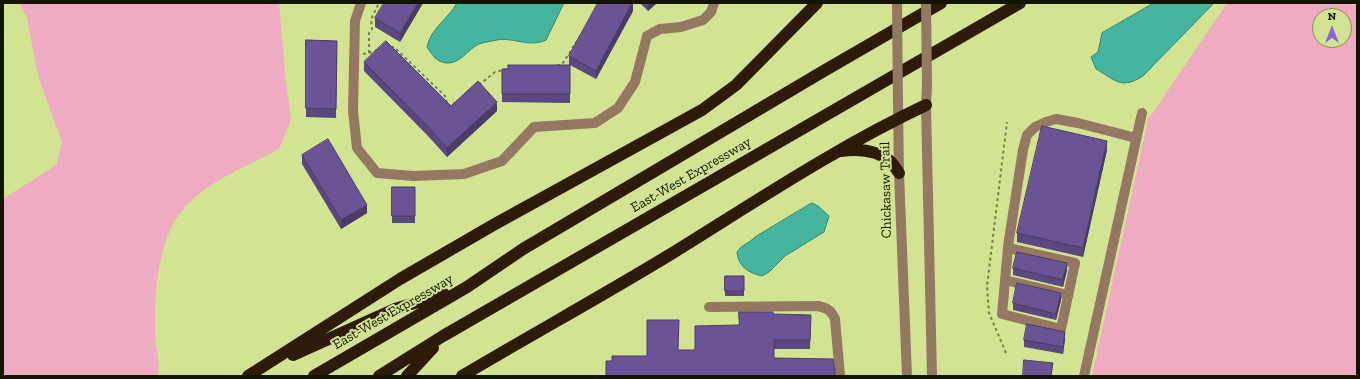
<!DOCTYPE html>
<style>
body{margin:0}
#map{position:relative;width:1360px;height:379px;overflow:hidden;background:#d2e392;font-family:"Zilla Slab",serif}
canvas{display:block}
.frame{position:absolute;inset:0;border:4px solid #111500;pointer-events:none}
.north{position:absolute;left:1312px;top:8px;width:40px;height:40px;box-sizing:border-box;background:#d2e392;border:1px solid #859158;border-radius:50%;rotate:0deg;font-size:11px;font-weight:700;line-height:16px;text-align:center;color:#111500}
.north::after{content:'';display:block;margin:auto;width:14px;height:18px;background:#8f61db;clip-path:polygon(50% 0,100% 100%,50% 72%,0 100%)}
</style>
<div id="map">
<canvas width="1360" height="379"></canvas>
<div class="frame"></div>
<div class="north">N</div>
</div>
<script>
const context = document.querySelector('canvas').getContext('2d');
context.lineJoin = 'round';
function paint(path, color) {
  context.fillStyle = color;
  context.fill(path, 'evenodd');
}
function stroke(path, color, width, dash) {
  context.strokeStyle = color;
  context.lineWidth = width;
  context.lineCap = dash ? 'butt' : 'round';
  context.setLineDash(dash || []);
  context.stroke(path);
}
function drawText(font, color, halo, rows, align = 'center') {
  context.font = font + ' "Zilla Slab",serif';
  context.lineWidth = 4;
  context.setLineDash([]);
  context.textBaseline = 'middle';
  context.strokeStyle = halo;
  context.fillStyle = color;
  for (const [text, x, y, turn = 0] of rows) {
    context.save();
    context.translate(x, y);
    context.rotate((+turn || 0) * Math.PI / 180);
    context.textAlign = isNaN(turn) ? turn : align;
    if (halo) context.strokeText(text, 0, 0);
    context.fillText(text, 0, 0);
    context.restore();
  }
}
paint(new Path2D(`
 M19,3H279L286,82L291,120L279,149C249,165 209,181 186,206C161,232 156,278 155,312C155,319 155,327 155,334C155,348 161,362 158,376H3V199L56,165L62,142L38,76L27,18Z
 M1227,3H1357V376H1092L1148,120ZM1320,16H1344V40H1320Z`), '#efabc1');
const water = new Path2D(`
 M457,3H564L546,40C529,48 514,37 497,40C492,41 485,42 479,44C468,49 461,63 448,63C437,63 433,56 427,47C431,28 448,19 457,3Z
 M1154,3H1214L1143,76C1121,90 1115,80 1096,69L1091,57L1098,52L1102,33Z
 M812,203L818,206L829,216L824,232L785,256L769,272L762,276C748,273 738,266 737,252C742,244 750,243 755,237Z`);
paint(water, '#44b6a0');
stroke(water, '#358670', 1);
stroke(new Path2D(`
 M391,47H394L445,96L448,106L455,103
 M369,53L377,50
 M363,54L369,53V33L372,29L371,19L379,3
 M557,66L563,63L584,30
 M479,85L495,72L511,68
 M1006,353L989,313L987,286L1007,122`), '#77824d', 2, [3, 3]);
stroke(new Path2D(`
 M361,3L355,21L353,111L357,148L377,173L413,176L464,174L502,161L534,127L595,123L618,108L635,82L647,36L660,29L681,27L703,20L711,12L714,3
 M927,86L926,105L932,376
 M898,105L899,173L907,376
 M1008,248L1075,263L1061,329L1002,314L1008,248V246L1023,150L1027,135L1035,127L1046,122L1056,119L1078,123L1136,138
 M1005,280L1068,295
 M709,307L818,306C827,308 831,310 835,319L840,376
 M1084,376L1142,113`), '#957862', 10);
stroke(new Path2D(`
 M841,151C857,149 878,150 891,162C894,165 896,169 899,173
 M293,355L395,309L444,294
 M248,376L400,279L495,224L702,110L736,85L817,3
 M314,376L467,287L523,249L822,72L941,3
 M379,376L443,336L1020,3
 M407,376L433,348
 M462,376C531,335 602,296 671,254C755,202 837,147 926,105`), '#2e1a09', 12);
stroke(new Path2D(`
 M897,3L898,105
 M926,3L927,86`), '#957862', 10);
paint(new Path2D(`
 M423,3L400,42L375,27V18Z
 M633,3V11L596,79L570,65V103L502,102V69H508L569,65V56Z
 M640,3H657L648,11Z
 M306,40L337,41L336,118L306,117Z
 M364,62L451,106L497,111L447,157L428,136L364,71Z
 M1107,150L1083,257L1017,242V233Z
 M302,155L367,213L341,229L302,164Z
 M392,187H415V223H392Z
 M1013,268L1067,270L1063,287L1013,275Z
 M725,276H744V296H725Z
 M1061,300L1056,320L1013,310V303Z
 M773,314L811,324L810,349H774L612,361L695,350L739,325Z
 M1065,339L1063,354L1024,347V340Z`), '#5c4881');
paint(new Path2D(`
 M418,3H423L400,42V33Z
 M632,3H633V11L596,79V71Z
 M648,3H657L648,11Z
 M497,102V111L447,157V148Z
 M1107,141V150L1083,257V248Z
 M367,205V213L341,229V220Z
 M1067,263V270L1063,287V280Z
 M1061,293V300L1056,320V314Z
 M1065,332V339L1063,354V347Z`), '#4b3b69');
const building = new Path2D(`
 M384,3H418L400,33L375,18Z
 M598,3H632L596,71L569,56Z
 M306,40L337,41L336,109L306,108Z
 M386,41L451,106L478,81L497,102L447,148L428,127L364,62Z
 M508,65H570V94H502V69H508Z
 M1042,126L1107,141L1083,248L1017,233Z
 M328,139L367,205L341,220L302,155Z
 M392,187H415V216H392Z
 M1017,252L1067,263L1063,280L1013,268Z
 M725,276H744V291H725Z
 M1017,283L1061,293L1056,314L1013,303Z
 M739,312H773V314L811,315L810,340H774V358L833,359L835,371V376H606V361H612V356H647V320H679L678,350H695V326L739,325Z
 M1027,324L1065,332L1063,347L1024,340Z
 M1024,360L1053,363L1051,376H1023Z`);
paint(building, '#6b5496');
stroke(building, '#4b3b69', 1);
drawText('14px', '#111500', '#d2e392', [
 ["East-West Expressway",691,175,-30],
 ["Chickasaw Trail",886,190,-91],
 ["East-West Expressway",393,312,-30]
]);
</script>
